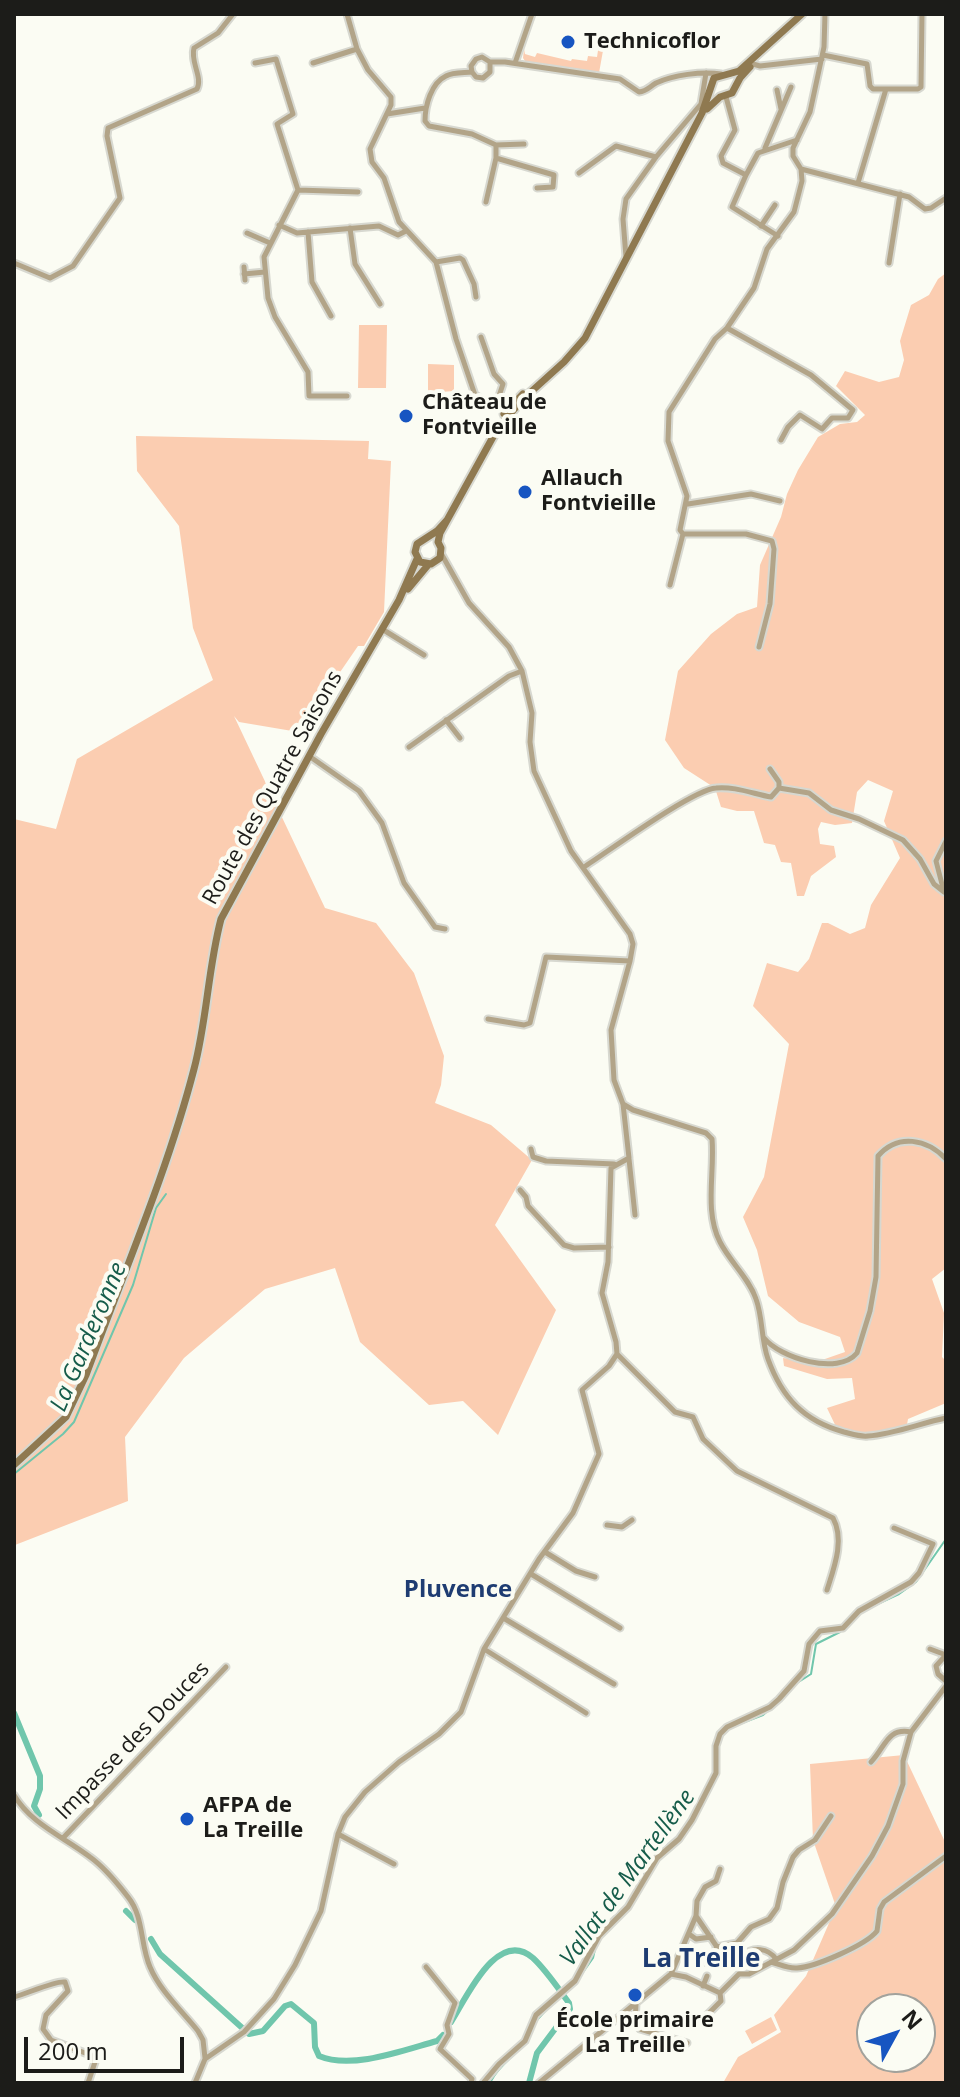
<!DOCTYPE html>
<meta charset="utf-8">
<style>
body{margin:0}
#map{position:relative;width:960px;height:2097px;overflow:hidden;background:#fbfcf3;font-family:"Open Sans",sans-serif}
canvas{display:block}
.frame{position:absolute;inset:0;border:16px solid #1c1c19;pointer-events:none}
.north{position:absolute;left:856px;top:1993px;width:80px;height:80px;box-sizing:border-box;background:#fbfcf3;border:2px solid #a2a29c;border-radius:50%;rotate:50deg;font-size:22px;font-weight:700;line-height:32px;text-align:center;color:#1c1c19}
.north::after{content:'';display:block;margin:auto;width:28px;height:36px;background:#1755c1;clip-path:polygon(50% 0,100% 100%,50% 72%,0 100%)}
.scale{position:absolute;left:24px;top:2037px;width:160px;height:36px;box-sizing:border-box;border:4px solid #1c1c19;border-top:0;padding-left:10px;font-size:24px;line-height:28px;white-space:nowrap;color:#1c1c19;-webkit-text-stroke:6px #fbfcf3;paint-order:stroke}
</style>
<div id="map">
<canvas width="960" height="2097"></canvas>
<div class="frame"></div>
<div class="north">N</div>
<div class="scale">200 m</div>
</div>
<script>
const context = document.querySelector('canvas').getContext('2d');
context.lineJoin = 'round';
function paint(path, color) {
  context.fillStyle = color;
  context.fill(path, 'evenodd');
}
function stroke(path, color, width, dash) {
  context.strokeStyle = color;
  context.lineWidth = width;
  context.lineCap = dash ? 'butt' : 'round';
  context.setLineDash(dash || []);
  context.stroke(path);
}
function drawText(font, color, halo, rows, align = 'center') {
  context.font = font + ' "Open Sans",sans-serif';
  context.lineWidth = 8;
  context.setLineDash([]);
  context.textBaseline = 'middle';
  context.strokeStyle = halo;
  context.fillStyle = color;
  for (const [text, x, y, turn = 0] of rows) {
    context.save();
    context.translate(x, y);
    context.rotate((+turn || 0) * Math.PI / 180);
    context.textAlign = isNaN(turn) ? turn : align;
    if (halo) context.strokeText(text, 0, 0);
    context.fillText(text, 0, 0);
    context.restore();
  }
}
paint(new Path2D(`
 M599,44L604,45L599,73L525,61L523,58L524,49L525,54L535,57L537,53L571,61L572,59L587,61L588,56L597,57Z
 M946,273V1268L932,1279L944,1313L942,1357L946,1361V1403L908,1419L906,1430L881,1436L839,1433L827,1408L855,1399L852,1378L827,1379L784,1366L783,1358L824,1364L822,1360L845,1352L840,1337L799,1322L768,1296L757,1250L743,1217L764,1177L789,1044L753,1006L767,963L798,972L809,959L822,923H828L850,934L865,928L871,905L900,858L884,821L893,791L868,780L857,792L852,823L835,825L821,822L818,829L820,844L834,846L836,857L811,876L804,896H797L791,863L781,862L775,845L764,843L754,811H737L721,807L715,788L684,768L665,740L678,671L711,634L737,614L757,607L760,565L781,517L787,494L798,470L818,437L840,424L857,422L865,415L836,386L845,371L879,382L899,377L904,360L900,341L911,305L929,295L938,279Z
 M359,325H387L386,388H358Z
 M428,364L454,365V391L428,393Z
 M136,436L369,441L368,459L391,461L384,612L364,646H358L325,694L310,734L239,722L234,716L325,908L376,923L414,973L444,1056L441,1085L435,1103L491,1125L532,1160L495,1225L556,1310L498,1435L463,1401L429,1405L360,1342L335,1268L265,1289L184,1358L125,1437L128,1501L15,1545L14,819L56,829L77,759L213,680L193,628L179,526L137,471Z
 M904,1755L946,1844V2083H723L738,2057L781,2032L774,2015L806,1976L836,1907L813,1840L810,1764ZM872,2009H920V2057H872Z
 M771,2017L777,2030L752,2044L745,2031Z`), '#fbcdb1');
stroke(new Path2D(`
 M14,1474L63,1434L74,1422L133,1285L156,1208L166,1194
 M869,1608L899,1594L916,1582L946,1539
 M797,1683L811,1674L816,1644L840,1632
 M737,1725L763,1715L788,1693
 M715,1780L719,1767V1743
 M608,1931L630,1908L641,1890
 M579,1978L593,1958L596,1945
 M537,2020L546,2010
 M491,2081C502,2060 524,2052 532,2029`), '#70c6ac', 2);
stroke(new Path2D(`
 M14,1713L40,1776V1789L34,1806L39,1815
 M126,1911L135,1920
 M151,1939L160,1954L249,2034L263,2031L285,2006L291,2004L314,2023L315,2047L319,2056C352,2070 404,2050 437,2041L443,2035
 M451,2022C466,1999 497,1927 533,1958C546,1970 558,1988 569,2003L570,2009L537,2053L529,2083`), '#70c6ac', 6);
const minor = new Path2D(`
 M347,14L357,49L368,70L391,97V105L370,149L372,162L384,178L399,222L436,262L456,339L475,395L484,400L502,402L511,410
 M823,55L867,64L870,86L873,89H886L858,183
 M490,62H505L620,79L639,92C647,91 649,87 656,83C673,75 702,71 721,74
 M255,63L276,59L293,114L277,124L298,190
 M313,63L357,49
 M515,63L532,14
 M753,64L760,66L822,59
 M472,72L471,66L476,59L482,57L490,62V72L483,78L476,77L472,72C464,73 453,72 446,76C431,83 425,106 425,121L429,126L472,134L496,145V158L486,202
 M886,89H918L921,87L922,14
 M777,90L781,109
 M726,97L735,130L721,156L723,163L746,175L758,153L797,140
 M387,114L425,108
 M496,145L524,144
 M765,148L791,87
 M496,158L554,175L553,187L537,188
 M801,169L909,197L925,209L931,208L946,198
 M579,173L616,146L656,157
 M746,175L732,207L778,236
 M279,225L297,233L379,226L398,235L406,231
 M761,226L775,205
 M350,228L355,264L380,304
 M308,232L312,282L331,316
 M247,233L270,243
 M626,257L623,219L626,199L656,157L701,104L706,73
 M436,262L460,258L463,260L474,284L476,297
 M14,263L50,278L73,266L120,198L107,136L108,128L197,89C203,77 190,62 194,48L218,33L233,14
 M889,263L900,194
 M244,267L245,280
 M244,274L265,272
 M727,328L811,375L853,410L848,418H832L822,429L800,415L788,427L781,440
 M481,337L494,374L503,384L497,402
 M347,396H309L308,372L275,317L268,298L264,257L298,190L358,192
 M688,504L751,494L780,501
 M670,585L683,534
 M382,629L424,655
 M759,647L770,604L774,549L772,541L746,534H683L680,530L687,496L668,441L669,412L715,339L727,328L754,288L767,249L794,212L802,181L801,169L793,156V148L810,112L824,47L825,14
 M446,720L460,738
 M409,747L509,676L522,671
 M309,756L359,791L382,823L404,883L435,927L445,929
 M770,769L779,782V788
 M779,788L809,793L831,810L859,819L903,840L920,859L934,884L944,892
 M584,867C609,851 692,790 716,788C734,786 754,794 771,797L779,788
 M944,892L936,861L946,841
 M488,1019L524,1025L530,1023L546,957L630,961
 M623,1104L633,1110L706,1133L712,1139C715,1172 704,1211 720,1242C730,1262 749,1278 756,1299C763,1318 761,1340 768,1359C782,1398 804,1421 844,1432C852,1434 860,1437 868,1436C894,1434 921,1423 946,1418
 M531,1149L533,1157L546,1161L614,1164
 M629,1159L635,1215
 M520,1190L526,1197L528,1206L564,1245L574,1248L609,1247
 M764,1338C780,1358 838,1376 857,1353L870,1311L876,1277L878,1156C898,1133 927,1139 946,1159
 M617,1354L675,1412L693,1417L703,1439L737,1471L833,1518C845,1540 834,1568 827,1590
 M607,1525L622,1527L632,1520
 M545,1552L576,1571L595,1577
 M531,1574L620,1628
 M505,1619L614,1684
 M484,1649L586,1713
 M930,1649L946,1655L936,1666L938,1674L946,1681
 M871,1762C885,1748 887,1727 911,1732
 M14,1795C31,1824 64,1837 90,1857C104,1867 118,1884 128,1897C144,1917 140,1944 150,1967C160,1991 182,2011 198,2031L203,2040L205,2058
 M338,1834L394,1864
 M63,1838L226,1667
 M696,1916L717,1947L737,1943L751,1927L769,1919L777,1908L783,1882L793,1857L799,1850L815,1840L831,1816
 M689,1934L696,1939L711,1937
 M743,1956C753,1946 768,1948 776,1959
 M697,1959L708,1963L717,1947
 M771,1962C779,1964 789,1969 797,1968C815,1967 866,1945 877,1931L880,1909L884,1902L946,1856
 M426,1967L455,2003L447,2025L449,2034L440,2049L472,2079L471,2083
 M671,1974L686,1977L720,1993
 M703,1986L707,1976
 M720,1993L739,1974H749L794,1950L832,1914L872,1856L888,1826L903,1784V1761L911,1732L946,1686
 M14,1997C26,1994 57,1980 65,1982L68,1991L46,2015L43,2029L51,2040L93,2056L95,2062L88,2083
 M636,2004L635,2023L640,2029L687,2043
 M707,2015L721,2001L720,1993
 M195,2083L205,2059L244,2032L274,1999L295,1965L321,1911L338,1834L345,1817L365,1792L399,1762L439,1734L461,1712L484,1649L539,1559L573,1513L599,1454L582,1390L609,1366L617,1354L616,1342L602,1293L608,1262L611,1168L629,1158L623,1104L614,1080L611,1030L630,961L633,944L630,934L571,851L534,771L530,742L532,713L522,671L509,647L469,603L442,555
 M483,2083L499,2064L525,2041L536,2015L575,1981L599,1936L628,1907L657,1858L679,1839L692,1820L716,1773V1746L720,1734L727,1727L770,1707L779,1699L804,1671L809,1644L820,1631L843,1628L859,1611L911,1582L919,1573L933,1544L894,1528
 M539,2083L671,1974L696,1916L697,1901L705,1887L716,1881L720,1869`);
const secondary = new Path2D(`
 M707,109L720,97L732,93L740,78L750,67
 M504,414L523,394
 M498,428L522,400L564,362L585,338L702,113L714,78L739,71L802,14
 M447,520L437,531L417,544L415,552L420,562L431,564L440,558L441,548L438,542L440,533L499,426
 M408,589L428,565
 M14,1465L66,1417L86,1375C123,1274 167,1173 194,1069C207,1020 208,968 221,919L321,734L399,600L417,559`);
stroke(minor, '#d7d8d0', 9);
stroke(secondary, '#d7d8d0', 11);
stroke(minor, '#b2a488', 5);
stroke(secondary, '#8f7950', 7);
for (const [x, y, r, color] of [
 [568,42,8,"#1755c1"],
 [406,416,8,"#1755c1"],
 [525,492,8,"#1755c1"],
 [187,1819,8,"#1755c1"],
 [635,1995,8,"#1755c1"]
]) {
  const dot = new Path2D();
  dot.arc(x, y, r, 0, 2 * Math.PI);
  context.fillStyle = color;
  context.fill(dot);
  stroke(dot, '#fbfcf3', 3);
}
drawText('bold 22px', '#1c1c19', '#fbfcf3', [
 ["Technicoflor",584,42],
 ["Château de",422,403],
 ["Fontvieille",422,428],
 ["Allauch",541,479],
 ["Fontvieille",541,504],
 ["AFPA de",203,1806],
 ["La Treille",203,1831],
 ["École primaire",635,2021,"center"],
 ["La Treille",635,2046,"center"]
], 'left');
drawText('22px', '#1c1c19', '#fbfcf3', [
 ["Route des Quatre Saisons",273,788,-61],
 ["Impasse des Douces",133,1741,-46]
]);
drawText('italic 24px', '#165c4a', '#fbfcf3', [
 ["La Garderonne",89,1337,-67],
 ["Vallat de Martellène",628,1878,-54]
]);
drawText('bold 24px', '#1e3c72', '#fbfcf3', [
 ["Pluvence",458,1590]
]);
drawText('bold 26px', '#1e3c72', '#fbfcf3', [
 ["La Treille",701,1960]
]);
</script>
